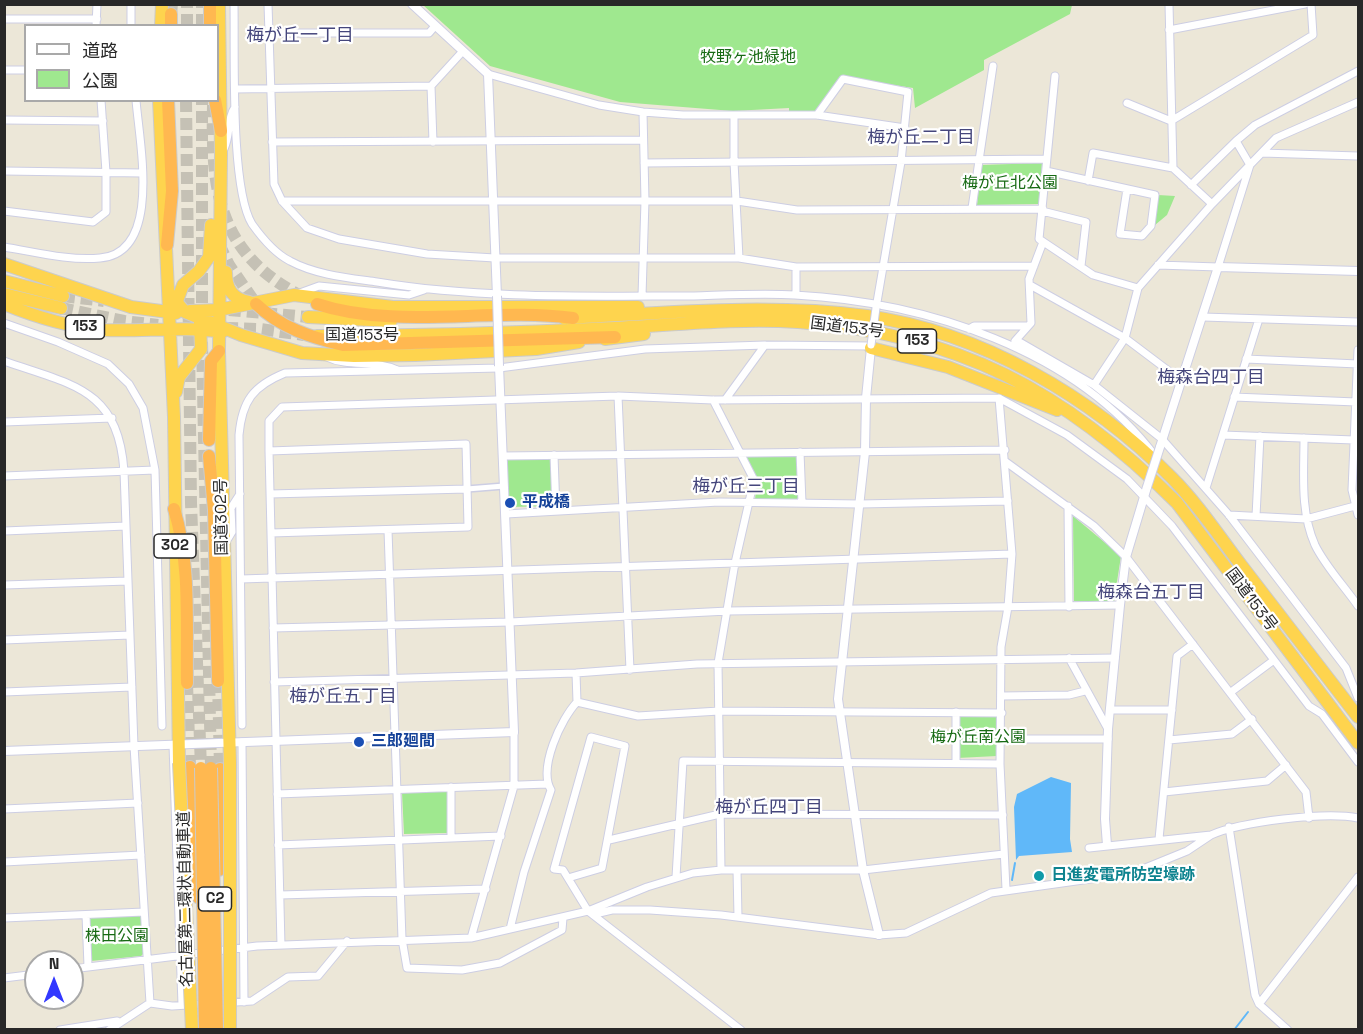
<!DOCTYPE html>
<meta charset="utf-8">
<style>
body{margin:0}
#map{position:relative;width:1363px;height:1034px;overflow:hidden;background:#ece7d8;font-family:"Space Grotesk","Noto Sans JP",sans-serif}
canvas{display:block}
.frame{position:absolute;inset:0;border:6px solid #282828;pointer-events:none}
.legend{position:absolute;left:24px;top:24px;width:195px;height:78px;box-sizing:border-box;background:#fff;border:2px solid #a9a9a9;margin:0;padding:8px 10px;list-style:none;font-size:18px;color:#282828}
.legend li{display:flex;align-items:center;gap:12px;height:30px}
.legend b{width:30px;border:2px solid #a9a9a9}
.north{position:absolute;left:24px;top:950px;width:60px;height:60px;box-sizing:border-box;background:#fff;border:2px solid #a9a9a9;border-radius:50%;rotate:0deg;font-size:16px;font-weight:700;line-height:24px;text-align:center;color:#282828}
.north::after{content:'';display:block;margin:auto;width:21px;height:27px;background:#3238ff;clip-path:polygon(50% 0,100% 100%,50% 72%,0 100%)}
</style>
<div id="map">
<canvas width="1363" height="1034"></canvas>
<div class="frame"></div>
<ul class="legend">
<li><b style="height:8px;background:#fff"></b>道路</li>
<li><b style="height:16px;background:#9fe88f"></b>公園</li>
</ul>
<div class="north">N</div>
</div>
<script>
const context = document.querySelector('canvas').getContext('2d');
context.lineJoin = 'round';
function paint(path, color) {
  context.fillStyle = color;
  context.fill(path, 'evenodd');
}
function stroke(path, color, width, dash) {
  context.strokeStyle = color;
  context.lineWidth = width;
  context.lineCap = dash ? 'butt' : 'round';
  context.setLineDash(dash || []);
  context.stroke(path);
}
function drawText(font, color, halo, rows, align = 'center') {
  context.font = font + ' "Space Grotesk","Noto Sans JP",sans-serif';
  context.lineWidth = 4.5;
  context.setLineDash([]);
  context.textBaseline = 'middle';
  context.strokeStyle = halo;
  context.fillStyle = color;
  for (const [text, x, y, turn = 0] of rows) {
    context.save();
    context.translate(x, y);
    context.rotate((+turn || 0) * Math.PI / 180);
    context.textAlign = isNaN(turn) ? turn : align;
    if (halo) context.strokeText(text, 0, 0);
    context.fillText(text, 0, 0);
    context.restore();
  }
}
paint(new Path2D(`
 M423,5H1072L1070,14L984,60V70L915,108L913,88L842,77L815,112L789,113V108L733,111L620,102L490,66Z
 M1042,163L1039,204L977,205L981,165Z
 M1158,195L1175,196L1167,215L1155,225Z
 M745,453L799,454L800,501L755,500L757,480Z
 M552,457L554,506L509,507L507,458Z
 M1073,516L1121,556L1114,601H1074Z
 M962,715L996,716L999,719L997,756L957,758L958,718Z
 M448,790L449,833L404,834L402,792Z
 M142,915L144,953L141,956L91,961L89,917Z`), '#9fe88f');
paint(new Path2D(`
 M1051,777L1071,783L1070,839L1072,852L1019,856L1016,860L1014,807L1017,794Z`), '#60b8f9');
stroke(new Path2D(`
 M1012,880L1015,863
 M1234,1030L1248,1012`), '#60b8f9', 2);
stroke(new Path2D(`
 M63,296L104,301
 M61,308L124,321L158,325
 M229,310L308,317
 M226,328L260,329L304,335`), '#c5c1b5', 12, [12, 6]);
stroke(new Path2D(`
 M171,14L172,4
 M187,26V4
 M202,26V4
 M186,100L191,503L201,768
 M213,105C211,191 218,254 303,297
 M219,244L229,265L256,304
 M202,321V100
 M202,342L211,768
 M218,681L220,769
 M187,683L190,767`), '#c5c1b5', 12, [12, 6]);
const pedestrian = new Path2D(`
 M467,489L504,486`);
const minor = new Path2D(`
 M131,4V26
 M234,4C235,52 230,188 252,224C262,238 274,253 290,261C316,275 349,278 377,282C481,299 589,296 694,296C727,295 762,293 795,295C925,302 1075,349 1156,457
 M268,4L274,184L282,201L307,228L339,239L427,254L495,258H739L796,267
 M1169,4L1173,168L1212,204
 M4,19H97
 M96,26L97,4
 M1169,30L1305,4
 M268,33H429L435,26
 M4,70H26
 M488,74L599,105L643,112L683,115H817L905,128
 M1055,76L1039,239L1093,275L1138,288
 M431,86L433,142
 M235,89L431,86L463,51
 M1127,103L1171,121L1313,35L1311,4
 M817,115L843,79L908,92L901,162L876,308
 M734,116V162L739,258
 M4,120L103,121
 M1236,141L1255,125L1358,71
 M272,142L643,140
 M224,149C231,134 227,118 235,107
 M1262,153L1358,156
 M644,163L1046,159
 M4,171L142,173
 M1046,171L1155,195L1151,226L1142,236L1120,234L1127,189
 M1088,181L1093,153L1173,168
 M282,201H737L797,210L1043,209
 M972,208L993,66
 M4,211L93,222L106,212V172L101,100
 M1042,211L1086,222L1081,266
 M4,247C35,252 69,261 100,258C163,253 139,141 136,100
 M1158,265L1218,267L1250,165L1236,141L1191,185
 M1030,285L1125,338L1182,381
 M297,294L319,286L409,295L424,290
 M796,295V267L1034,266
 M642,296L645,201L643,112
 M1203,317L1358,322
 M4,323L58,342L108,364L129,384L143,408L155,470L162,726
 M969,329L974,326H1027
 M1016,340L1094,385L1162,439L1229,515L1346,668L1358,698
 M1015,341L1031,323L1029,279L1043,242
 M1358,350L1352,490L1358,515
 M327,357C349,368 375,359 397,370
 M1246,359L1358,364
 M4,361C72,385 118,388 124,471L134,746L150,1003
 M1094,385L1125,338L1138,288L1212,204L1276,138L1358,102
 M618,396L630,670
 M1234,397L1356,402
 M999,398L1012,554L1008,607L1001,647L1000,764L1006,889
 M713,400L754,480L735,563L718,663L721,870
 M725,400L765,345L871,346
 M4,422L112,418
 M1223,435L1354,440
 M1304,438C1304,474 1300,511 1315,545C1325,566 1345,587 1358,606
 M269,451L466,444L468,527L271,533
 M800,452L802,503
 M554,455L556,511
 M503,456L1005,450
 M1006,462L1094,526L1126,557L1306,792L1309,818
 M4,476L155,470
 M1206,488L1259,319
 M270,494L467,489
 M1068,506L1069,607
 M506,514L719,502L860,504L1008,501
 M1229,515L1306,519L1355,506
 M1256,516L1260,436
 M388,530L402,939L407,968L462,970L500,963L562,930L563,918
 M4,531L126,526
 M226,542L232,532L231,508L240,494
 M241,579L1012,554
 M4,585L128,581
 M273,628L510,622L728,611L1120,605
 M4,640L130,635
 M1069,658L1108,729
 M274,682L576,673L697,664L1115,658
 M4,692L132,687
 M1231,692L1274,660
 M1002,696L1069,695L1085,691
 M577,702L638,716L719,711L1002,713
 M1110,710H1172
 M956,712V763
 M242,725L239,435C242,401 253,386 285,373L499,368L645,349L765,345
 M1001,739H1108
 M1169,740L1232,734L1252,719
 M242,742L244,1002
 M173,745L182,1005
 M451,787V838
 M1164,792L1267,781L1286,765
 M277,794L547,784
 M4,809L138,803
 M1229,827L1255,995L1259,1004L1288,1030
 M1159,839L1177,656L1193,644
 M609,840L720,814L1003,815
 M278,845L501,836
 M1089,848L1211,835C1240,822 1326,811 1358,818
 M4,862L141,855
 M737,870L738,917
 M676,877L683,761L1000,764
 M568,878L602,868L625,746L591,737L554,869L563,870L588,911L741,1030
 M280,895L486,889
 M595,914L612,910H650L721,915L879,935L906,933L991,893L1133,873L1187,851L1211,835
 M86,915L88,966
 M4,918L144,912
 M510,929L524,872L551,790C538,768 561,719 577,702L576,673
 M471,938L514,786V732
 M281,945L269,451V421L282,407L618,396L713,400L999,398L1067,435L1127,479L1172,526L1309,706L1322,714L1358,762
 M72,969L257,946L471,938L588,911L647,887L693,873L721,870H863L1004,854
 M4,978L36,974
 M1259,1004L1358,877
 M60,1030L117,1021
 M109,1030L150,1003L172,1006L252,1001L288,977L318,976L347,941`);
const tertiary = new Path2D(`
 M412,4L488,74L497,296
 M871,348L866,398L865,452L838,699L863,870L879,935
 M1160,447L1218,267L1358,271
 M4,751L514,732L499,366
 M1107,845L1105,819L1108,729L1120,605L1126,557L1147,487`);
const trunk = new Path2D(`
 M219,4L221,154L219,351L230,763
 M161,26L162,4
 M159,100L174,417L179,763
 M4,264L131,307L176,313
 M226,272C226,288 232,299 249,302
 M4,281L63,296
 M169,293L185,312L241,335L302,353L354,356L415,355L536,349L579,342
 M4,294L61,308
 M4,304C36,317 69,327 102,330C143,332 182,326 222,332
 M174,309L183,285L199,271L209,257L211,225
 M190,311L218,310L294,295L393,307H638
 M308,317L391,321
 M564,318C665,313 767,303 867,316C981,332 1092,397 1172,478C1198,504 1219,536 1241,565C1280,616 1319,666 1358,717
 M317,336C416,336 515,333 615,328C675,325 737,318 798,322C957,333 1066,392 1177,503L1358,743
 M605,339L644,334
 M871,348L948,367L1057,410
 M176,392L179,377L201,349L200,323`);
const motorway = new Path2D(`
 M210,4V26
 M171,26V14
 M215,100L221,131
 M167,245L172,191L168,100
 M256,304C281,328 310,337 343,345L615,337
 M317,304C396,330 491,307 573,318
 M209,440L211,361L219,351
 M209,456L214,510L218,681
 M174,509C191,563 186,626 187,683
 M190,767L199,898
 M219,870L220,769`);
stroke(pedestrian, '#cdcee3', 8);
stroke(minor, '#cdcee3', 9);
stroke(tertiary, '#cdcee3', 10);
stroke(trunk, '#cbcbcb', 14);
stroke(motorway, '#cbcbcb', 14);
stroke(pedestrian, '#fff', 5);
stroke(minor, '#fff', 7);
stroke(tertiary, '#fff', 8);
stroke(trunk, '#fed44e', 12);
stroke(motorway, '#ffb850', 12);
const minorBridge = new Path2D(`
 M871,345L876,308`);
const tertiaryBridge = new Path2D(`
 M497,296L499,366
 M1147,487L1160,447`);
const trunkBridge = new Path2D(`
 M179,763L192,1030
 M230,763V1030`);
const motorwayBridge = new Path2D(`
 M201,768L205,1030
 M211,768L217,1030`);
stroke(minorBridge, '#cdcee3', 9, []);
stroke(tertiaryBridge, '#cdcee3', 10, []);
stroke(trunkBridge, '#cbcbcb', 14, []);
stroke(motorwayBridge, '#cbcbcb', 14, []);
stroke(minorBridge, '#fff', 7);
stroke(tertiaryBridge, '#fff', 8);
stroke(trunkBridge, '#fed44e', 12);
stroke(motorwayBridge, '#ffb850', 12);
for (const [x, y, r, color] of [
 [510,503,6,"#1a4fb4"],
 [359,742,6,"#1a4fb4"],
 [1039,876,6,"#0f9aa8"]
]) {
  const dot = new Path2D();
  dot.arc(x, y, r, 0, 2 * Math.PI);
  context.fillStyle = color;
  context.fill(dot);
  stroke(dot, '#fff', 2);
}
for (const [x, y, w] of [
 [85,327,39],
 [917,341,39],
 [175,546,42],
 [215,899,33]
]) {
  const box = new Path2D();
  box.roundRect(x - w / 2, y - 12, w, 24, 4.5);
  context.fillStyle = '#fff';
  context.fill(box);
  stroke(box, '#282828', 1.5);
}
drawText('bold 15px', '#282828', null, [
 ["153",85,327],
 ["153",917,341],
 ["302",175,546],
 ["C2",215,899]
]);
drawText('16px', '#176a13', '#fff', [
 ["牧野ヶ池緑地",748,58],
 ["梅が丘北公園",1010,184],
 ["梅が丘南公園",978,738],
 ["株田公園",117,937]
]);
drawText('16px', '#282828', '#fff', [
 ["国道153号",847,328,7],
 ["国道153号",362,336],
 ["国道302号",222,517,-91],
 ["国道153号",1251,600,53],
 ["名古屋第二環状自動車道",186,899,-91]
]);
drawText('bold 16px', '#164399', '#fff', [
 ["平成橋",522,503],
 ["三郎廻間",371,742]
], 'left');
drawText('bold 16px', '#0d838f', '#fff', [
 ["日進変電所防空壕跡",1051,876]
], 'left');
drawText('18px', '#45467c', '#fff', [
 ["梅が丘一丁目",300,36],
 ["梅が丘二丁目",921,138],
 ["梅森台四丁目",1211,378],
 ["梅が丘三丁目",746,487],
 ["梅森台五丁目",1151,593],
 ["梅が丘五丁目",343,697],
 ["梅が丘四丁目",769,808]
]);
</script>
